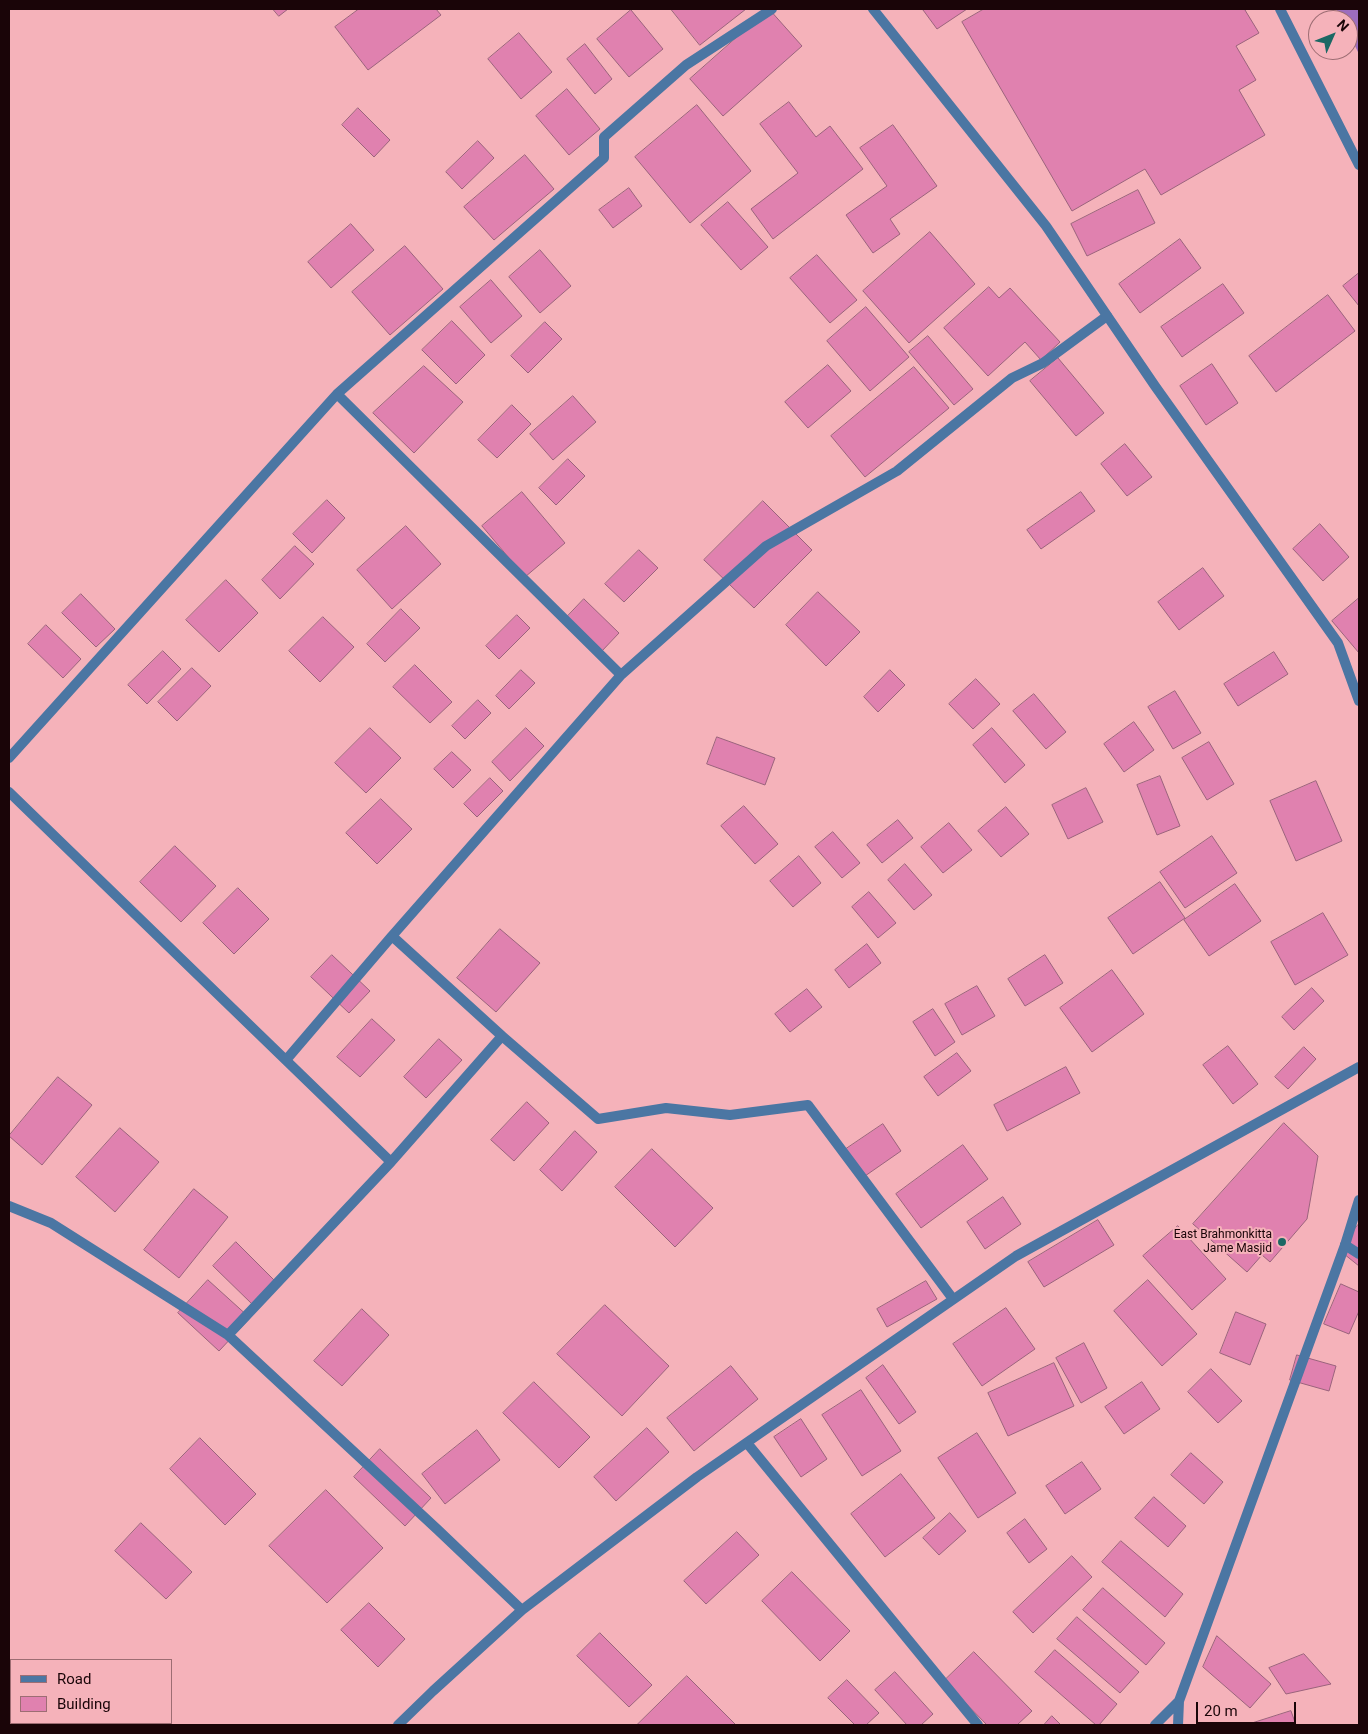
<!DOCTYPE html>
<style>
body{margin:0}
#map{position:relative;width:1368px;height:1734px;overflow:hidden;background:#f5b2ba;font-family:Roboto,sans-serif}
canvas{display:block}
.frame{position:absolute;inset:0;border:10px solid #1a0508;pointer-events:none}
.legend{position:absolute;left:10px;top:1659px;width:162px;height:65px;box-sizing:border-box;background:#f5b2ba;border:1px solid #9d6d73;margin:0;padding:6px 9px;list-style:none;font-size:15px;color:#1a0508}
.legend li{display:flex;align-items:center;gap:10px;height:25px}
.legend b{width:25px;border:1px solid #9d6d73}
.north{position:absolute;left:1308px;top:10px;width:50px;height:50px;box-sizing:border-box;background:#f5b2ba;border:1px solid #9d6d73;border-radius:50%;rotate:46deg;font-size:14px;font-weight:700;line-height:20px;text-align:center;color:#1a0508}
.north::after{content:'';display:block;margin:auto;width:18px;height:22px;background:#1b6864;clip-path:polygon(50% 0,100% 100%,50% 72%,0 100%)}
.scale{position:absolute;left:1196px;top:1702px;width:100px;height:22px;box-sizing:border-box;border:2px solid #1a0508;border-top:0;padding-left:6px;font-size:15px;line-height:18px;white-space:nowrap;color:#1a0508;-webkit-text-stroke:4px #f5b2ba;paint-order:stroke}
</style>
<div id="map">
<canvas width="1368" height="1734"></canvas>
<div class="frame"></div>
<ul class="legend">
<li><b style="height:6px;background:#4b76a3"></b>Road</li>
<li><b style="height:14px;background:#e081af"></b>Building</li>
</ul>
<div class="north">N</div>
<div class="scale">20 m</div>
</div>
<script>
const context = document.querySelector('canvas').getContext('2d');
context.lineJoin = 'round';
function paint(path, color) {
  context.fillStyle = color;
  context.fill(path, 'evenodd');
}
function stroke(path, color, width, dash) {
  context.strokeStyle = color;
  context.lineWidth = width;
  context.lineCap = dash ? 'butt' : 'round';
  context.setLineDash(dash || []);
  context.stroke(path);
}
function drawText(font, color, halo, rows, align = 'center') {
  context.font = font + ' Roboto,sans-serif';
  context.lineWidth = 4;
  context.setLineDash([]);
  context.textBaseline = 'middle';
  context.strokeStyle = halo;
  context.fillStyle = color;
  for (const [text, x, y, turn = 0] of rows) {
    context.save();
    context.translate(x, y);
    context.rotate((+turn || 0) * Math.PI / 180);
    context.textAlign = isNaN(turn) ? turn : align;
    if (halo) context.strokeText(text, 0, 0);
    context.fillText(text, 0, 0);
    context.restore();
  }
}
paint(new Path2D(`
 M1336,9H1359V54L1348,32V20H1342Z`), '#9d6dbe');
const building = new Path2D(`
 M273,9H288L279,16Z
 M359,9H436L441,15L368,70L335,27Z
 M671,9H746L700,45Z
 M769,9L802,46L723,116L690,79Z
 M925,9H967L937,29L923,10Z
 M984,9H1248L1245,10L1259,33L1236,46L1256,80L1239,90L1265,135L1161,195L1145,169L1072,211L962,22Z
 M631,10L663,49L629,77L597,39Z
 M519,33L552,72L521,99L488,59Z
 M585,44L612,79L595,94L567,59Z
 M567,89L600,129L569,155L536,116Z
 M789,102L816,137L830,126L863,169L773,239L751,209L798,173L760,124Z
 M697,105L751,171L690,223L635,157Z
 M358,108L390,140L374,157L342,125Z
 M893,125L937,186L890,219L900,234L873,253L846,215L887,186L860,148Z
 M478,141L494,158L462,189L446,172Z
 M525,155L554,189L494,240L464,207Z
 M629,188L642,206L613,228L599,210Z
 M1138,190L1155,223L1087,256L1071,224Z
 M728,202L768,247L741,270L701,225Z
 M351,224L374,250L331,288L308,262Z
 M930,232L975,284L909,343L863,291Z
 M1180,239L1201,268L1140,313L1119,284Z
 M405,246L443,289L390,335L352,292Z
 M540,250L571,286L540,313L509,277Z
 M817,255L857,300L830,323L790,278Z
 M1359,273V306L1343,286Z
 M491,280L522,316L491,343L460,307Z
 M1223,284L1244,313L1182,357L1161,327Z
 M989,287L999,298L1010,288L1060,342L1041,360L1025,342L988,376L944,328Z
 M1328,295L1355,331L1276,392L1249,356Z
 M866,307L909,357L870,391L827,341Z
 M452,321L485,355L456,384L422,350Z
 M545,322L562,339L528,373L511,356Z
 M928,336L973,389L954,405L909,352Z
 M1058,358L1104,413L1076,436L1030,381Z
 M1212,364L1238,403L1206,425L1180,386Z
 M828,365L851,391L808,428L785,402Z
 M424,366L463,402L414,453L373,413Z
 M914,367L949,408L865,477L831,436Z
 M573,396L596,422L553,460L530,434Z
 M512,405L531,424L497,458L478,440Z
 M1125,444L1152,477L1127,496L1101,464Z
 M568,459L585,476L556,505L539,488Z
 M522,492L565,543L525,577L482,526Z
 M1081,492L1095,511L1041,549L1027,530Z
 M327,500L345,518L312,553L293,534Z
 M763,501L812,550L754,608L704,560Z
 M1320,524L1349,557L1323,581L1293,549Z
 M406,526L441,564L392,609L357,570Z
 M295,546L314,564L280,599L262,580Z
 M639,550L658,568L624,602L605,584Z
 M1203,568L1224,596L1179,630L1158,602Z
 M226,580L258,613L219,652L186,620Z
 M818,592L860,632L826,666L786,625Z
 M81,594L115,629L96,647L62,613Z
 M1359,598V653L1332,621Z
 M584,599L619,633L601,652L566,618Z
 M401,609L420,628L385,662L367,644Z
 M517,615L530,628L499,659L486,646Z
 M323,617L354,647L320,682L289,651Z
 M46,625L81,659L63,678L28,644Z
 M163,651L181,669L147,704L128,685Z
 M1274,652L1288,674L1238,706L1224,684Z
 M415,665L452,702L430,723L393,687Z
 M192,668L211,686L177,721L158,702Z
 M521,670L535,683L509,709L496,696Z
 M890,670L905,685L878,712L864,697Z
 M976,679L1000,704L973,729L949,704Z
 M1175,691L1201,733L1173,749L1148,707Z
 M1034,694L1066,732L1046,749L1013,711Z
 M478,700L491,713L465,739L452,726Z
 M1134,722L1154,750L1124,772L1104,744Z
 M370,728L401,758L366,793L335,763Z
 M526,728L544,746L510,781L492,762Z
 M992,728L1025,765L1005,783L973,745Z
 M717,737L775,758L765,785L707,764Z
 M1209,742L1234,784L1207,800L1182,758Z
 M452,752L471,770L453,788L434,769Z
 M1160,776L1180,826L1157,835L1137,785Z
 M490,778L503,791L477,817L464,804Z
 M1316,781L1342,841L1296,861L1270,801Z
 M1086,788L1103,822L1068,839L1052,805Z
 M381,799L412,829L377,864L346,833Z
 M744,806L778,844L755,864L721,826Z
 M1006,807L1029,834L1001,857L978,831Z
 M898,820L913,838L882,863L867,845Z
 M949,823L972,850L943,873L921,847Z
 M833,832L860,863L842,878L815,847Z
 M1212,836L1237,873L1185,908L1160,872Z
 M175,846L216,886L181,922L140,882Z
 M799,856L821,883L793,907L770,881Z
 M905,864L932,895L914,910L888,880Z
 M1160,882L1185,918L1133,954L1108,918Z
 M1235,884L1261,921L1209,956L1184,920Z
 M238,888L269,919L234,954L203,923Z
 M869,892L896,923L878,938L852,907Z
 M1323,913L1348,955L1295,985L1271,942Z
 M500,929L540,963L496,1012L457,978Z
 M867,944L881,963L849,988L835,970Z
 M332,955L370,991L349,1013L311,977Z
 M1045,955L1063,983L1025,1006L1008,979Z
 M1112,970L1144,1014L1092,1052L1060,1008Z
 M977,986L995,1016L962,1035L945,1004Z
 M1312,988L1324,1001L1294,1030L1282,1017Z
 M807,989L822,1007L790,1032L775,1014Z
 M933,1009L955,1042L935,1056L913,1022Z
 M372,1019L395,1040L360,1077L337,1057Z
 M439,1039L462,1060L426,1098L404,1077Z
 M1228,1046L1258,1084L1233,1104L1203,1065Z
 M1304,1047L1316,1059L1288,1089L1275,1077Z
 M957,1053L971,1071L938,1096L924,1077Z
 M1066,1067L1080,1093L1007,1131L994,1105Z
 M58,1077L92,1105L42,1165L9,1136Z
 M527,1102L549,1123L514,1161L491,1140Z
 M1284,1123L1318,1156L1307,1219L1270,1262L1262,1255L1247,1272L1193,1224Z
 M883,1124L901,1151L865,1176L846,1149Z
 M120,1128L159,1162L115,1212L76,1177Z
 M575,1131L597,1152L562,1191L540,1170Z
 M963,1145L988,1179L921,1228L896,1194Z
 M652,1149L713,1208L675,1247L615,1187Z
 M194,1189L228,1217L179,1278L144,1250Z
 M1003,1197L1021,1224L985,1249L967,1222Z
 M1098,1220L1114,1245L1044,1287L1028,1262Z
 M1358,1225L1359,1226V1266L1339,1250Z
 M1178,1226L1226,1279L1192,1310L1143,1256Z
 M236,1242L276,1282L253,1305L213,1266Z
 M208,1280L250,1318L219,1351L178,1313Z
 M1148,1280L1197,1334L1162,1366L1114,1311Z
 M926,1281L937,1299L887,1327L877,1309Z
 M1341,1284L1359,1292V1311L1349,1334L1324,1324Z
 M605,1305L669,1366L622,1416L557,1354Z
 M1006,1308L1035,1349L982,1386L953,1344Z
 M362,1309L389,1335L342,1386L314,1361Z
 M1236,1312L1266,1324L1250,1365L1220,1353Z
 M1084,1343L1107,1388L1081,1403L1056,1358Z
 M1297,1355L1336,1366L1329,1391L1290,1380Z
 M1054,1363L1074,1406L1008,1436L988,1393Z
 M883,1365L916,1412L899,1424L866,1378Z
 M731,1366L758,1399L694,1451L667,1418Z
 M1211,1369L1242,1401L1218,1423L1188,1392Z
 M534,1382L590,1437L559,1468L503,1413Z
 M1142,1382L1160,1409L1124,1434L1105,1407Z
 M861,1390L901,1451L862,1476L822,1415Z
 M801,1419L827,1459L801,1477L774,1437Z
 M647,1428L669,1452L616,1501L594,1477Z
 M477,1430L500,1460L445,1504L422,1474Z
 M977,1433L1016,1493L978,1518L938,1458Z
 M200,1438L256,1494L225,1525L170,1469Z
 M380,1449L431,1498L405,1526L354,1477Z
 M1191,1453L1223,1482L1204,1504L1171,1475Z
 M1082,1462L1101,1489L1065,1514L1046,1486Z
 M901,1474L935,1518L885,1557L851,1514Z
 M326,1490L383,1548L327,1603L269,1546Z
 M1154,1497L1186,1526L1168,1547L1135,1518Z
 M950,1513L966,1531L939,1555L923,1538Z
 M1025,1519L1047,1549L1029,1563L1007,1533Z
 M141,1523L192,1572L166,1599L115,1551Z
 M737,1532L759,1555L706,1604L684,1581Z
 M1121,1541L1183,1594L1165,1617L1102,1562Z
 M1072,1556L1092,1577L1033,1633L1013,1612Z
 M792,1572L850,1631L820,1661L762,1601Z
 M1103,1588L1165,1643L1146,1665L1083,1610Z
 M369,1603L405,1639L378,1667L341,1630Z
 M1077,1617L1139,1672L1120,1693L1057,1639Z
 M600,1633L652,1685L629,1707L577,1656Z
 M1217,1636L1271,1684L1250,1708L1203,1667Z
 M1055,1650L1117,1704L1099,1725H1096L1035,1672Z
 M974,1652L1032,1711L1017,1725H987L944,1681Z
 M1304,1654L1331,1684L1286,1694L1269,1668Z
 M895,1672L933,1714L921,1725H907L875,1690Z
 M687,1676L736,1725H637Z
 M847,1680L879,1713L866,1725H855L828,1698Z
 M11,1692V1723H28L26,1725H12L9,1723V1696Z
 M1291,1711L1296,1725H1246Z
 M1052,1716L1061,1725H1044Z
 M47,1723H86L84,1725H45Z`);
paint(building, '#e081af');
stroke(building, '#9a637c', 1);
stroke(new Path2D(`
 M1280,9L1359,165
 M337,394L621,675L766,546L897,471L1012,378L1043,363L1107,316
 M9,758L337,394L604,158V137L686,65L772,9
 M9,792L391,1162
 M392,936L621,675
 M502,1036L598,1119L666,1108L730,1115L808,1105L953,1299
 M9,1206L51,1223L228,1335L438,1530L522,1610L697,1477L1016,1256L1359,1067
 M1345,1245L1359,1254
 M228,1335L391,1162L502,1036L392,936L286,1060
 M747,1443L978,1725
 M398,1725L433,1691L522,1610`), '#4b76a3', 10);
stroke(new Path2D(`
 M873,9L1046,226L1155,386L1338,643L1359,701
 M1155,1725L1179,1701
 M1178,1725L1179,1701L1345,1245L1359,1200`), '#4b76a3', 10);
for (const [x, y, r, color] of [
 [1282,1242,5,"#1b6864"]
]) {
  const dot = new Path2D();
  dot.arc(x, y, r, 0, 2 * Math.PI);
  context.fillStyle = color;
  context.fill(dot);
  stroke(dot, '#f5b2ba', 2);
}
drawText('12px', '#1a0508', '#f5b2ba', [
 ["East Brahmonkitta",1272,1235],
 ["Jame Masjid",1272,1249]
], 'right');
</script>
